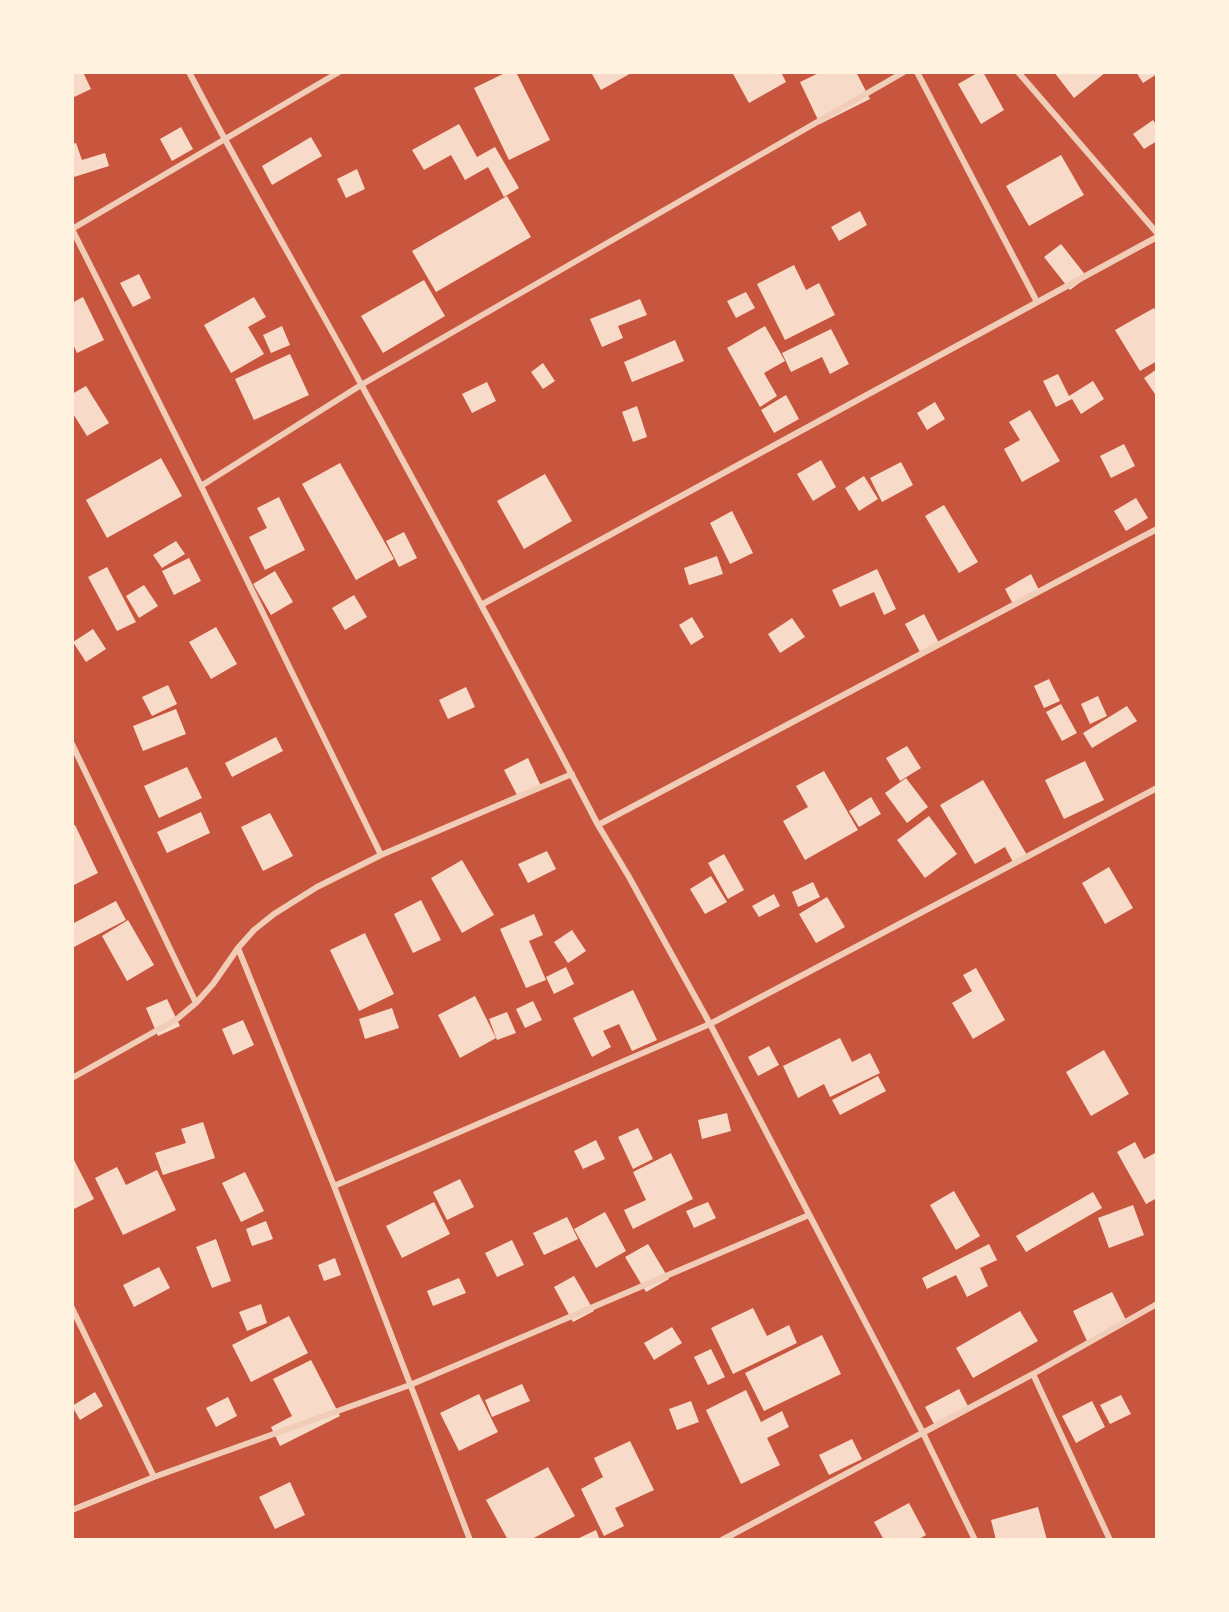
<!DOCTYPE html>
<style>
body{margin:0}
#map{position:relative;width:1229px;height:1612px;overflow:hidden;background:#c8553d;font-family:"Varela Round",sans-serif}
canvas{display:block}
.frame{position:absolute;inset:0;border:74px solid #fff3e0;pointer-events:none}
</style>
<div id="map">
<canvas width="1229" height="1612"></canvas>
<div class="frame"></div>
</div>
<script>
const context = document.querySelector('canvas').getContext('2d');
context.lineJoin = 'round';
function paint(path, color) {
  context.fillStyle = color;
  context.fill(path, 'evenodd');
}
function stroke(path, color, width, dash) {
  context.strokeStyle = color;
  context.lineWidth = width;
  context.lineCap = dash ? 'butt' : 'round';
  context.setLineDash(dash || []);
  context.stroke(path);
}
paint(new Path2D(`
 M72,72H83L91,89L72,98Z
 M507,72H516L550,140L509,160L474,88Z
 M591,72H633L601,90Z
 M732,72H781L786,82L749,103Z
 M821,72H856L870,99L820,124L800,82Z
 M979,72H983L1004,110L981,124L958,84Z
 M1054,72H1106L1074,98Z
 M1136,72H1157V74L1143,83Z
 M1153,120L1157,126V141L1144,149L1133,134Z
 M459,124L477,157L495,147L519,188L504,197L488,167L465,180L451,155L424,170L412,150Z
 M181,127L193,149L172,161L160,139Z
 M311,137L322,156L272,185L262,166Z
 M76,143L82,160L105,153L109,166L74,177L72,171V144Z
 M1061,155L1084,195L1029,226L1006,186Z
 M357,169L365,189L346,198L337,179Z
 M507,196L531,237L436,292L412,251Z
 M860,211L867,225L839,241L831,227Z
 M1061,244L1087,277L1070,290L1044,257Z
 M794,265L806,290L819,283L835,315L785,340L757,284Z
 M139,274L151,298L133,307L120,283Z
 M424,280L445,316L383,353L361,316Z
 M746,292L755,308L736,318L727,301Z
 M83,297L104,340L77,353L72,342V303Z
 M254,297L266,317L248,327L264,354L231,373L204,325Z
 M640,299L647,315L618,326L623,338L602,347L590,319Z
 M1154,308L1157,314V361L1140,371L1115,330Z
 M282,326L290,345L271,353L263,335Z
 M765,326L785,361L764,373L777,396L760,407L727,348Z
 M831,329L849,364L830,374L822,357L791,372L782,353Z
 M675,340L684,361L632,382L624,362Z
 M290,354L309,395L254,420L235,379Z
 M543,363L555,381L543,389L531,372Z
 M1157,369V397L1144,378Z
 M1058,374L1069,396L1093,381L1104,399L1081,414L1072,399L1056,407L1043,381Z
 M487,382L496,401L472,413L462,394Z
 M86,386L109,423L87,436L72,412V394Z
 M786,395L799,419L774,433L761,410Z
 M935,402L945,419L927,430L917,413Z
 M637,406L647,437L633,442L622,412Z
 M1030,410L1060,461L1022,482L1004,449L1020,440L1009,422Z
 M1124,444L1135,466L1111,478L1100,456Z
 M161,458L182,496L107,538L86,500Z
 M821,460L836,487L813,501L797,474Z
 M901,462L913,485L882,502L870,478Z
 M340,463L394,559L356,580L302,484Z
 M545,474L572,521L524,549L497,501Z
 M864,476L878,499L859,511L845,488Z
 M279,497L305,550L265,570L249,537L267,528L257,508Z
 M1136,498L1148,518L1126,531L1114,511Z
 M944,505L978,562L959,573L925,516Z
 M732,511L753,553L730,564L710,523Z
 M404,532L417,558L399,567L386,541Z
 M176,541L185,554L162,568L153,555Z
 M717,556L723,574L689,585L684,568Z
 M189,558L201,581L174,595L162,571Z
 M107,567L136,622L117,631L88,577Z
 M877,569L896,609L884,615L874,592L840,607L832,590Z
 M275,571L293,602L271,615L253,584Z
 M1031,574L1039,590L1013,604L1005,589Z
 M144,585L158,606L139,618L126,596Z
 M354,595L367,617L345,630L332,608Z
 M924,614L939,643L920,652L905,624Z
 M692,617L704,637L691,645L679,625Z
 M792,618L805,637L780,653L768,634Z
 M216,627L237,664L211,679L189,642Z
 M93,629L106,649L86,662L73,642Z
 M1049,679L1060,701L1044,708L1034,686Z
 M168,685L177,704L152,716L142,697Z
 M466,687L475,707L448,719L439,700Z
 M1098,696L1107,716L1090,724L1081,704Z
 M1061,704L1077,733L1062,741L1046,712Z
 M1127,706L1137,721L1092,748L1083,733Z
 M176,709L186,734L143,751L133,726Z
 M276,737L283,751L232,777L225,763Z
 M907,746L921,768L900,781L886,758Z
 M528,758L541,786L518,797L504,770Z
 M1085,761L1104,800L1064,819L1045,780Z
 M187,767L202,798L159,818L144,786Z
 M824,771L858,830L805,860L783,821L808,807L796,786Z
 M906,778L928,807L907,823L885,793Z
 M983,780L1027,855L1014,864L1005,847L975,864L940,805Z
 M871,797L881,814L859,827L849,811Z
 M201,812L210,833L167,853L157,832Z
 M270,813L293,856L263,871L241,827Z
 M929,816L957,854L925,878L897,840Z
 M75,825L98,873L72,886V826Z
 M547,851L556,869L528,883L518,864Z
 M724,854L744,890L728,899L708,863Z
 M462,860L494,915L462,933L431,878Z
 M1109,867L1133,908L1105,924L1082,883Z
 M711,876L727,902L705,914L690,889Z
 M813,882L820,897L798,907L792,892Z
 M774,894L780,906L759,917L752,906Z
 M827,897L845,927L816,943L799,914Z
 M421,900L441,940L413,953L394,914Z
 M116,901L126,920L72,948V924Z
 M534,914L543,935L529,941L546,980L526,988L500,929Z
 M128,920L154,965L127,981L102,936Z
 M572,930L586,951L568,963L554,942Z
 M365,933L394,994L359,1011L330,950Z
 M566,967L574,984L554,994L546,977Z
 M976,968L1005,1020L973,1039L952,1003L972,991L963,975Z
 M633,990L657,1040L632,1051L619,1024L603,1031L611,1047L592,1057L573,1018Z
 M475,996L496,1038L460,1058L438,1015Z
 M167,999L180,1026L158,1036L146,1008Z
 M533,1001L542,1020L525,1028L516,1009Z
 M392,1008L399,1028L365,1039L359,1019Z
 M507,1012L516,1033L497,1040L489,1019Z
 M243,1020L254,1045L233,1055L222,1029Z
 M840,1038L852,1062L870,1053L880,1073L830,1097L824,1084L798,1098L783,1066Z
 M769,1046L779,1065L758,1076L748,1057Z
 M1104,1050L1129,1094L1091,1116L1066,1072Z
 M878,1076L886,1091L840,1115L832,1100Z
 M727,1113L731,1131L702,1139L698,1120Z
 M203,1122L215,1158L163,1175L155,1153L186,1143L181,1129Z
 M638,1128L653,1159L633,1169L618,1137Z
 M596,1140L605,1159L583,1169L574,1151Z
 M1135,1142L1144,1159L1157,1152V1198L1146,1204L1117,1152Z
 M671,1153L693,1199L633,1229L624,1210L646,1200L633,1172Z
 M72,1156L94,1199L72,1210Z
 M117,1167L126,1185L157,1170L176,1210L123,1235L95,1178Z
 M245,1172L264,1211L241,1222L222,1183Z
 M460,1179L474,1207L447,1220L433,1192Z
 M954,1191L980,1236L956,1250L930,1205Z
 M1093,1192L1102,1208L1026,1252L1016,1236Z
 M434,1202L450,1234L402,1258L386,1226Z
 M708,1202L716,1218L694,1228L686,1211Z
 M1133,1205L1144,1235L1109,1248L1098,1218Z
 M605,1212L626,1251L596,1268L574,1229Z
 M567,1217L578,1239L544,1255L533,1233Z
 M266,1221L273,1239L252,1246L246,1229Z
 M216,1239L231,1281L212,1288L196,1247Z
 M512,1240L524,1265L497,1277L485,1253Z
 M648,1244L669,1279L646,1292L625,1257Z
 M989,1244L997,1260L980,1268L988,1286L967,1297L956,1275L927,1289L922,1278Z
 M335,1258L341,1275L324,1281L318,1265Z
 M159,1267L170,1288L134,1307L123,1285Z
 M574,1276L594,1311L573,1322L554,1287Z
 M459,1278L466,1293L433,1306L427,1291Z
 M1112,1292L1127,1322L1087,1341L1073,1311Z
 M261,1304L267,1323L247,1331L239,1312Z
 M753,1308L767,1336L789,1325L797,1343L733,1374L711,1328Z
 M1020,1311L1038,1341L973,1378L956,1348Z
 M289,1316L308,1353L251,1382L232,1345Z
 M672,1327L682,1343L654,1360L644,1343Z
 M822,1335L841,1374L764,1411L745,1373Z
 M711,1349L725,1377L708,1385L694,1357Z
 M311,1360L340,1416L280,1446L271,1427L292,1416L273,1379Z
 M522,1384L530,1401L492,1417L485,1400Z
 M959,1389L968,1406L934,1424L925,1407Z
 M746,1390L761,1422L782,1411L789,1427L767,1438L780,1465L741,1484L706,1410Z
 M95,1392L103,1406L80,1420L72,1406Z
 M479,1394L498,1432L459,1451L440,1413Z
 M1121,1395L1131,1414L1110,1424L1100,1405Z
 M228,1397L237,1416L216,1427L206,1408Z
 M691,1401L699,1422L677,1430L669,1409Z
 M1092,1401L1105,1427L1076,1443L1062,1416Z
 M852,1439L862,1459L829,1475L819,1455Z
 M630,1441L654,1490L615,1508L624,1526L604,1536L581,1489L603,1477L594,1458Z
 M548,1467L575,1516L530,1540H508L486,1500Z
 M290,1482L305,1515L275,1529L259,1497Z
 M909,1503L926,1535L917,1540H884L874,1522Z
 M1038,1507L1047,1540H996L991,1520Z
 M596,1530L600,1540H575Z`), '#f7dbc8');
stroke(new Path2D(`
 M189,72C244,178 305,281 362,386C442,532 522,678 598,825L629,877L710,1024L923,1433L975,1540
 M917,72L1037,302
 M1018,72L1157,233
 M72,229L201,486L381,855
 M72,229L339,72
 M201,486L361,385L904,72
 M481,605L1157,237
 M72,744L196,1003
 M598,825L1157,529
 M238,948L334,1186L470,1540
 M72,1078L177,1019L196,1003L213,984L238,948L254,930L274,914L317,887L381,855L572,774
 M334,1186L710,1024L1157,788
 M72,1308L154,1477
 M1033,1374L1110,1540
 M72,1510L154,1477L410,1385L809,1215
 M722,1540L1033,1374L1157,1304`), '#f1ccb7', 6);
</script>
